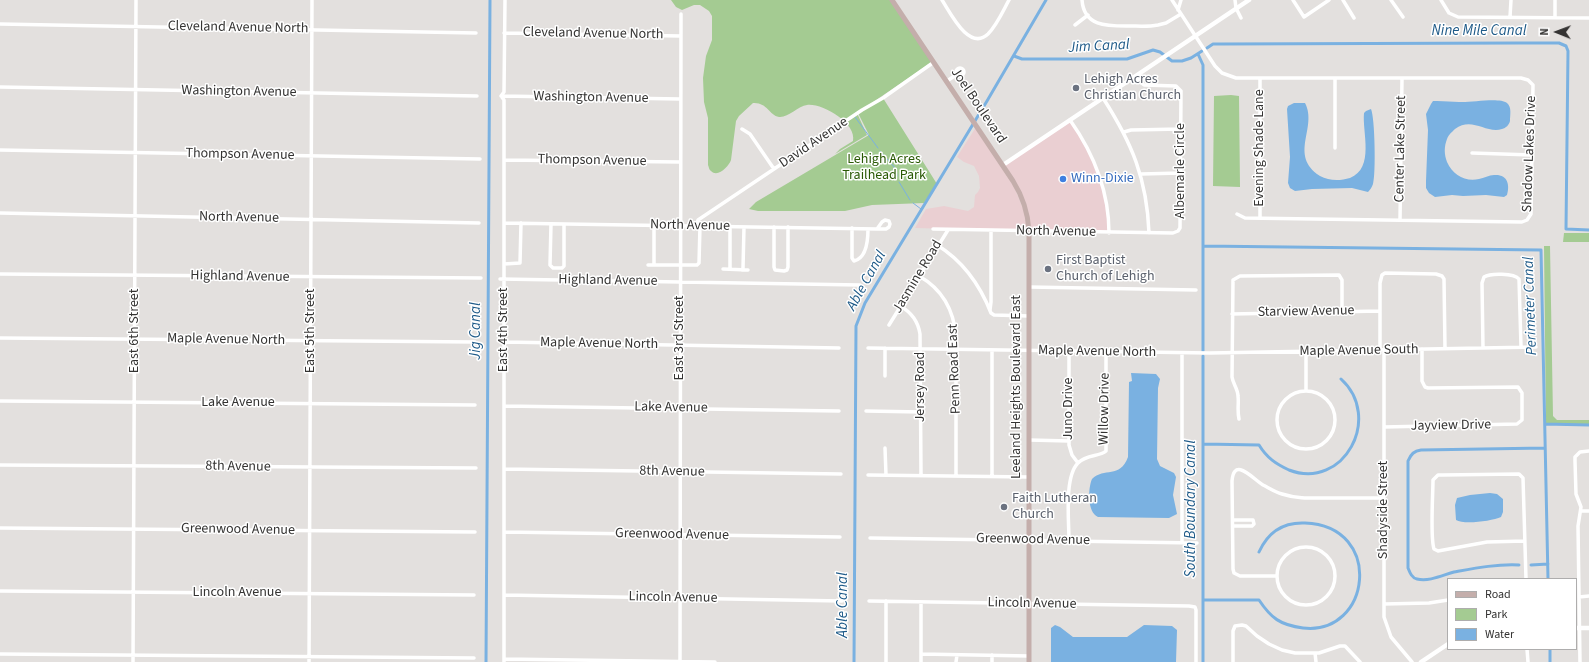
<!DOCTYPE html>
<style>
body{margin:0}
#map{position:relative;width:1589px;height:662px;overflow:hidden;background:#e3e0de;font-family:"Source Sans 3",sans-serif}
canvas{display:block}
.legend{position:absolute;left:1447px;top:578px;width:130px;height:72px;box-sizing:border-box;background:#fff;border:1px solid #aeadad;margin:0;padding:5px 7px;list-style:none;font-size:12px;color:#343332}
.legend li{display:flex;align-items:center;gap:8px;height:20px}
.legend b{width:20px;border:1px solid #aeadad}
.north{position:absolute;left:1537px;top:12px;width:40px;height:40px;-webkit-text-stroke:3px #fff;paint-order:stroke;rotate:271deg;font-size:11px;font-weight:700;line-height:16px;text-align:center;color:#343332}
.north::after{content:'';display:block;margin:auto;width:14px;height:18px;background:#343332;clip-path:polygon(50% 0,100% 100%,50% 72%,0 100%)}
</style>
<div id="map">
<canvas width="1589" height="662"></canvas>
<ul class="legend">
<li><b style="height:5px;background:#c4aeab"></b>Road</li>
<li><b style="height:11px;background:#a4cb92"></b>Park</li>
<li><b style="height:11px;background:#7ab1e1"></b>Water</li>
</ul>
<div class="north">N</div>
</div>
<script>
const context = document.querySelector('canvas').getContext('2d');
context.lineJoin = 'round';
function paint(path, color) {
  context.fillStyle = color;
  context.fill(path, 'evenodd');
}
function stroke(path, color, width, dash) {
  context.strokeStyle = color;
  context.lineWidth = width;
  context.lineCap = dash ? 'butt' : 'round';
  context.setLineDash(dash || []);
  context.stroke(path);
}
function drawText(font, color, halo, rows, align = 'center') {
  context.font = font + ' "Source Sans 3",sans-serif';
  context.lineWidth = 3;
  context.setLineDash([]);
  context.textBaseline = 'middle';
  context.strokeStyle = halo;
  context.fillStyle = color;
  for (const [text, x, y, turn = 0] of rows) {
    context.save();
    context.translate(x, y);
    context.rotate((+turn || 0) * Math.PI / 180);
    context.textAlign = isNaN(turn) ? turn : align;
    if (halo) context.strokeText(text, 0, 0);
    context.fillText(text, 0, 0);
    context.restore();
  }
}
paint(new Path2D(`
 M1072,121L1100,173L1110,231H1030L1029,219L1005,165Z
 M976,127L1014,186L1024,211L1027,231L915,228L926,209L944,206L968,211L974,207L975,195L978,192L980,188L979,176L974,166L964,162L957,157Z`), '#eacfd2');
paint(new Path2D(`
 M671,0H890L932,62L857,113L867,135L835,154L840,149L853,141C857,123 822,103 807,105C798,106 788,118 779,117C769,115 767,102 753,103L739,116L736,121L731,160C729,166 718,178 711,171C709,170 709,167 708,165V118L704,102L703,78L706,56L712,40V16L709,11L700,5H694L682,10L676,7Z
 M1231,95L1239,96L1240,187L1213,186L1214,96Z
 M883,98L937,184L924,203L872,205L845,211H758L749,209L756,202L869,135L858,113Z
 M1564,233H1589V242H1563Z
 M1544,246H1550L1553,416L1557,420H1589V425H1546Z`), '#a4cb92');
paint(new Path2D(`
 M1437,101C1445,101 1452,102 1459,102C1470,103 1499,97 1507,103C1512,107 1510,115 1510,121C1509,125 1506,128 1502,129C1486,134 1472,116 1455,129C1452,132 1449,134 1447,139C1444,147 1444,154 1447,162C1453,175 1465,182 1479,179C1484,178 1489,175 1494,175C1508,174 1510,185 1507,195L1504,197L1486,195L1463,196L1452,195L1435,197L1429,193L1426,188V181L1428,130L1426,114L1431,104L1433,101Z
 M1294,103H1305C1318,128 1288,155 1320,176C1329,181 1340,181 1350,178C1375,168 1362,132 1364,113L1366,111L1371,109C1375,118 1376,174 1373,184C1372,187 1370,190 1368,192L1352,188L1312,189L1295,191L1290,188L1288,183L1290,157L1287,109L1288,106Z
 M1131,373L1156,374L1160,379L1158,388L1157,459L1160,466L1174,473L1176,477L1173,495L1177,514L1169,518L1098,517C1087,512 1088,488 1092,479C1104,467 1120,479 1128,457L1129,382L1132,381Z
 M1490,493L1497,494L1503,499V512L1501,517C1492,521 1464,525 1456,520L1455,505L1457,498L1470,495Z
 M1055,625L1060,627L1073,637H1127L1144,625L1172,626L1177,630L1176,662H1051V628Z`), '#7ab1e1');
stroke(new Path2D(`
 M855,117L878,148
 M880,151L896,169L897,176
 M899,182L910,200
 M913,203L921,209`), '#7ab1e1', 1);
stroke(new Path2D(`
 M1207,48L1213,44H1222L1518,43H1559L1566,46L1568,51L1566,229L1589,230
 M1198,54L1203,65V351
 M1014,56L1022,59H1127L1153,50L1160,52L1172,61H1182L1191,58L1202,51
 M1203,246L1541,250L1548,579
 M1203,356V662
 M1545,424L1589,425
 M1203,444L1259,445C1267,458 1276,464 1289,470C1344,491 1383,417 1341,379
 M1519,565C1496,564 1476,568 1454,572C1443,575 1429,582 1417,579C1412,578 1410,573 1408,568V461C1411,454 1414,451 1421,450L1545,448
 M1531,565L1548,564
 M1203,600H1259C1271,618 1280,625 1303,628C1371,636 1385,526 1305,523C1283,522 1268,532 1259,552
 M1550,649V662
 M486,662L490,0
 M854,662L856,326L865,303L987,101L1046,0`), '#7ab1e1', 3);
stroke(new Path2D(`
 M942,0C950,12 969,52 988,34C997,25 1003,11 1009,0
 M1082,0C1084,27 1108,26 1129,26C1138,26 1148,27 1158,25L1166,23L1181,14
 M1172,0L1215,66L1222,73L1236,78H1521L1528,80L1533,85L1531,214L1527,220L1522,222L1245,218L1237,214
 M1235,0L1236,8L1241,18
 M1293,0L1304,17L1329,0
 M1343,0L1354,18
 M1391,0L1403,17
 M1441,0L1449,13L1458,17L1589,18
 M1555,0V17
 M1178,10L1181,0
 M1510,17L1511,0
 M0,24L476,33
 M1075,25L1088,15
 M504,33L681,36
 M956 72a4 4 0 1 1 8 0a4 4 0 1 1-8 0Z
 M947,81L956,75
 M0,87L477,96
 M501,96L680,99
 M1103,98C1132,143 1147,179 1149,233
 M1070,120C1094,154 1109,191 1109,233
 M742,129L750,134L774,169
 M1124,132L1131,130L1181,129
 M1335,148V79
 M0,150L480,159
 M1472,153L1532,155
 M504,160L680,162
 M1141,174L1181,173
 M0,213L479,223
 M1260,218V78
 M885,220L889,221L890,224L889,227L886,229H877L882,222Z
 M1400,220L1402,79
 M504,223L877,229
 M551,224L550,265L553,268H562L564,266V224
 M654,226V265
 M696,226L698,220L862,110L883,98L934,62
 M730,226V268L731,269
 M774,227V267L775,270L784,271L787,270L788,267V227
 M852,228V258L854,261C867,258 868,239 868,229
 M933,229L1173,233L1178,231L1180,228L1181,91L1176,86L1144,85L1139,81L1136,76
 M937,245C963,261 980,285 991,313L994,315L1029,316
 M504,264L520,263L521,223
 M648,265H697L699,263L700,226
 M723,269L748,270
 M742,270L743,268L744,227
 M0,274L481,278
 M919,276C942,289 954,311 956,337V476
 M500,279L860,285
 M1029,287L1196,290
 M900,306C911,312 918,321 920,334L921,475
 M990,310L991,302V230
 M1232,314L1380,311
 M889,325L948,230
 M0,338L475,342
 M504,342L839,348
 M868,348L1210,353L1536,347
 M885,348V376
 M1483,348L1482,283L1484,277C1490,273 1514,273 1519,279L1521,347
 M992,350V477
 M1380,350V283L1382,275L1385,273L1436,274L1442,276L1444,279L1445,349
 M1384,350V617L1391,637L1412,662
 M1069,351V445L1072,455L1078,463
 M1306,352V391
 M1182,353V543
 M1277 420a29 29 0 1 1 58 0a29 29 0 1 1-58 0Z
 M0,401L475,405
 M504,406L839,411
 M866,411L921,412
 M1239,419C1237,410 1239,404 1238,396C1238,389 1233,384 1232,377L1233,280L1240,276L1339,275L1342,280V312
 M1384,427L1517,424L1522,420V393L1518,387L1428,388L1425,387L1422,381V349
 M1029,440L1069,441
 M885,448L886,475
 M0,465L476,468
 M504,469L841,474
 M868,475L1029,477
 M1581,511H1589
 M1233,526H1252L1254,524L1253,520H1233
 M0,528L475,532
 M504,532L840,537
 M870,538L1197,543
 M1069,541C1069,521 1064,477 1078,463C1087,454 1099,457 1106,451V352
 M1525,541L1487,542L1438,551L1434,549C1430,537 1433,495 1433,480L1438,475H1442L1519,474L1523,478L1526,579
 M1277 576a29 29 0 1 1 58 0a29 29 0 1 1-58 0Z
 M1277,576H1240L1234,573L1233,569L1232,481C1234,456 1253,479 1263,485C1269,488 1275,492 1282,494C1297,499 1313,498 1328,498C1347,498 1365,498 1384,498
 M0,591L474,595
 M504,595L842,601
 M1579,597L1589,596
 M869,601L1189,606L1195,607L1196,610V662
 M1384,604L1429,603L1448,600
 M1527,649L1528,662
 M1315,653L1316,662
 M0,654L474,658
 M921,654L1029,656
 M504,659L715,662
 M133,662L136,0
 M309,662L312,0
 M504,662V100L501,96L504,92L505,0
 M680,662L681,14
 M886,662V601
 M921,662V602
 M956,662L957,655
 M992,662V655
 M1233,662V631L1235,626L1242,625L1246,626L1257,636L1269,644L1282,650L1295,653H1319L1340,646H1345L1360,662
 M1580,662L1578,526L1581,507L1576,494L1575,461V457L1580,452L1589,451`), '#fff', 3.5);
stroke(new Path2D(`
 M1003,165L1249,0
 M1576,628H1589
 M1421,662L1448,644`), '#fff', 4.5);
stroke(new Path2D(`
 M892,0L1013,181C1023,197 1028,213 1029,231V662`), '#c4aeab', 5);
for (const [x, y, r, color] of [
 [1076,88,4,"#6b7280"],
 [1063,179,4,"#3f7fe0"],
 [1048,269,4,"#6b7280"],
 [1004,507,4,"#6b7280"]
]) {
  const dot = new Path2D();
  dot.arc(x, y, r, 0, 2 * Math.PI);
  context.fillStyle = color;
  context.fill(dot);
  stroke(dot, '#fff', 1.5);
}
drawText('14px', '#343332', '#fff', [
 ["Cleveland Avenue North",238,28,1],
 ["Cleveland Avenue North",593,34,1],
 ["Washington Avenue",239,92,1],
 ["Washington Avenue",591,98,1],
 ["Joel Boulevard",978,106,56],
 ["David Avenue",814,143,-34],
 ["Evening Shade Lane",1260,148,-90],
 ["Center Lake Street",1401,149,-89],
 ["Shadow Lakes Drive",1530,154,-88],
 ["Thompson Avenue",240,155,1],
 ["Thompson Avenue",592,161,1],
 ["Albemarle Circle",1181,171,-90],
 ["North Avenue",239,218,1],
 ["North Avenue",690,226,1],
 ["North Avenue",1056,232,1],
 ["Highland Avenue",240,277,1],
 ["Jasmine Road",918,277,-59],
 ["Highland Avenue",608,281,1],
 ["Starview Avenue",1306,312,-1],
 ["East 4th Street",504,330,-90],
 ["East 6th Street",135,331,-90],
 ["East 5th Street",311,331,-90],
 ["East 3rd Street",680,338,-90],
 ["Maple Avenue North",226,340,1],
 ["Maple Avenue North",599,344,1],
 ["Maple Avenue South",1359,351,-1],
 ["Maple Avenue North",1097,352,1],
 ["Penn Road East",955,369,-92],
 ["Jersey Road",921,387,-90],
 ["Leeland Heights Boulevard East",1017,387,-90],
 ["Lake Avenue",238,403],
 ["Lake Avenue",671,408,1],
 ["Juno Drive",1069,409,-90],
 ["Willow Drive",1105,409,-89],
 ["Jayview Drive",1451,426,-1],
 ["8th Avenue",238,467,1],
 ["8th Avenue",672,472,1],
 ["Shadyside Street",1384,510,-90],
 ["Greenwood Avenue",238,530,1],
 ["Greenwood Avenue",672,535,1],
 ["Greenwood Avenue",1033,540,1],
 ["Lincoln Avenue",237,593],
 ["Lincoln Avenue",673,598,1],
 ["Lincoln Avenue",1032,604,1]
]);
drawText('14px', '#5b616d', '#fff', [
 ["Lehigh Acres",1084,80],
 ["Christian Church",1084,96],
 ["First Baptist",1056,261],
 ["Church of Lehigh",1056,277],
 ["Faith Lutheran",1012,499],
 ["Church",1012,515]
], 'left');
drawText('14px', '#295904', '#fff', [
 ["Lehigh Acres",884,160],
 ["Trailhead Park",884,176]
]);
drawText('14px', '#366cbe', '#fff', [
 ["Winn-Dixie",1071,179]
], 'left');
drawText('italic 15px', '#1e5a88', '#fff', [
 ["Nine Mile Canal",1479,32],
 ["Jim Canal",1099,47,-3],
 ["Able Canal",867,281,-61],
 ["Perimeter Canal",1531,306,-92],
 ["Jig Canal",477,331,-90],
 ["South Boundary Canal",1192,509,-90],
 ["Able Canal",844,605,-90]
]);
</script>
